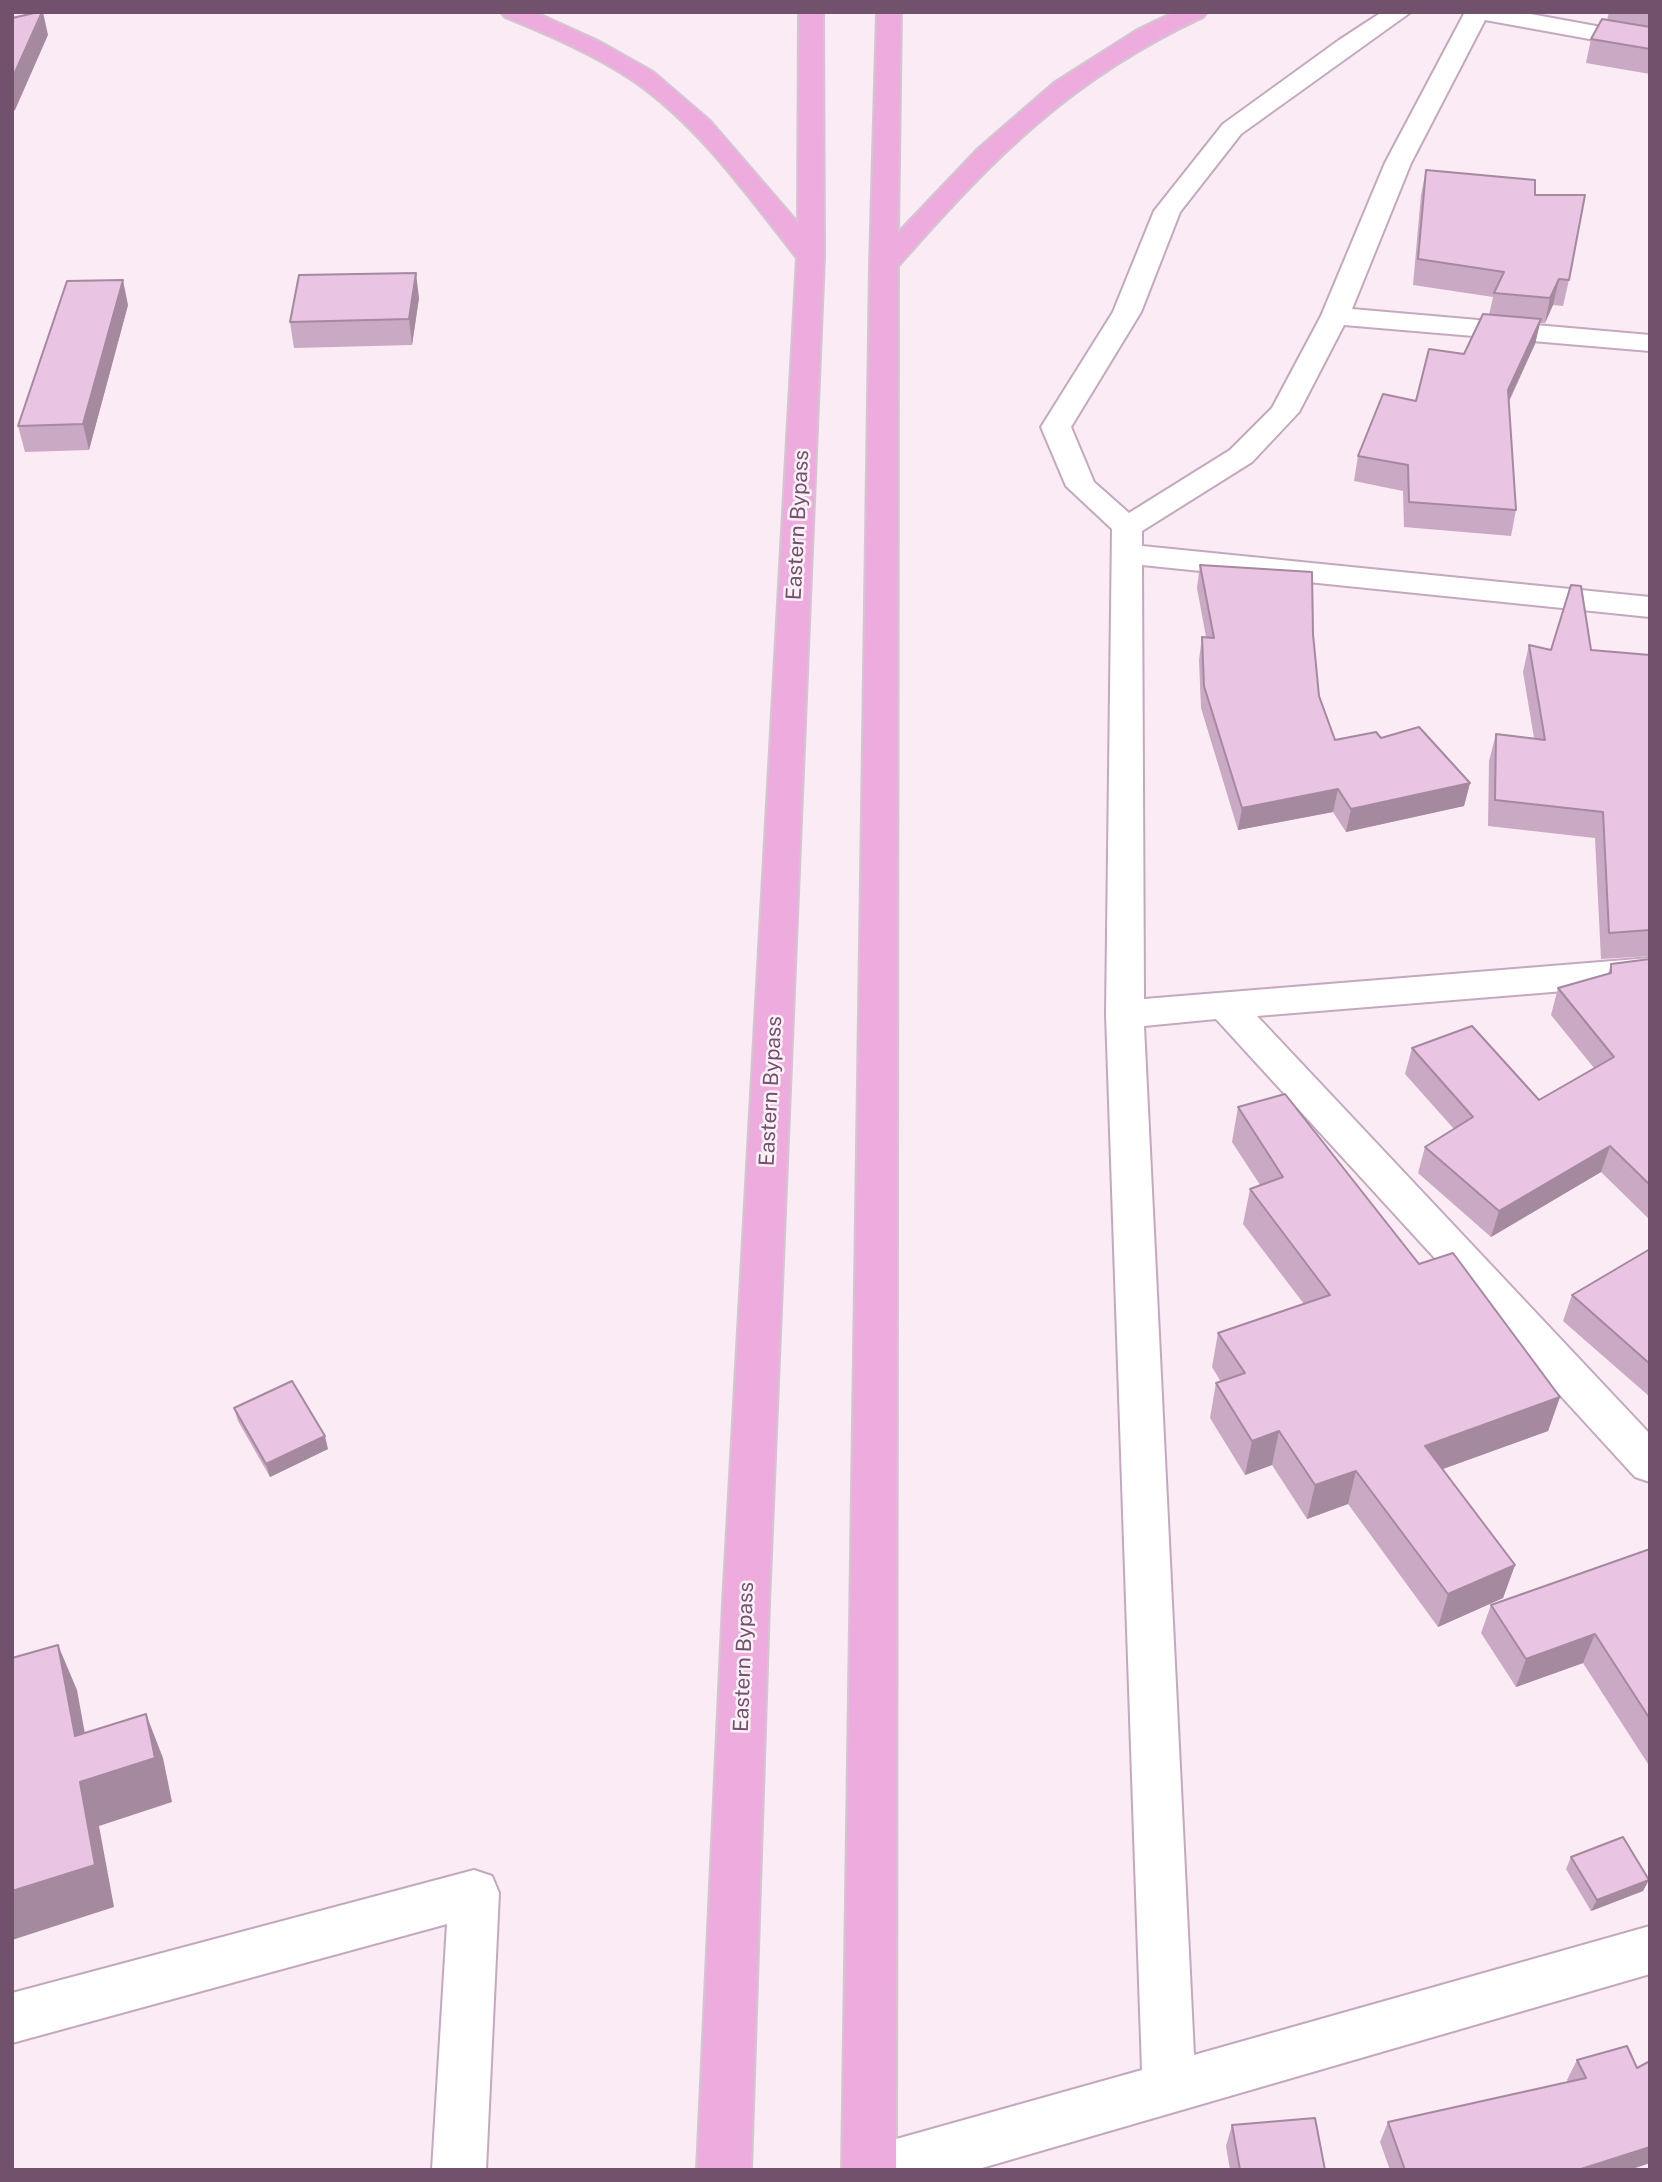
<!DOCTYPE html>
<style>
body{margin:0}
#map{position:relative;width:1662px;height:2182px;overflow:hidden;background:#faebf4;font-family:"Public Sans",sans-serif}
canvas{display:block}
.frame{position:absolute;inset:0;border:14px solid #72516d;pointer-events:none}
</style>
<div id="map">
<canvas width="1662" height="2182"></canvas>
<div class="frame"></div>
</div>
<script>
const context = document.querySelector('canvas').getContext('2d');
context.lineJoin = 'round';
function stroke(path, color, width, dash) {
  context.strokeStyle = color;
  context.lineWidth = width;
  context.lineCap = dash ? 'butt' : 'round';
  context.setLineDash(dash || []);
  context.stroke(path);
}
function paint(path, color) {
  context.fillStyle = color;
  context.fill(path, 'evenodd');
}
function drawText(font, color, halo, rows, align = 'center') {
  context.font = font + ' "Public Sans",sans-serif';
  context.lineWidth = 5;
  context.setLineDash([]);
  context.textBaseline = 'middle';
  context.strokeStyle = halo;
  context.fillStyle = color;
  for (const [text, x, y, turn = 0] of rows) {
    context.save();
    context.translate(x, y);
    context.rotate((+turn || 0) * Math.PI / 180);
    context.textAlign = isNaN(turn) ? turn : align;
    if (halo) context.strokeText(text, 0, 0);
    context.fillText(text, 0, 0);
    context.restore();
  }
}
const minor = new Path2D(`
 M1382,12H1411L1241,134L1180,212L1141,312L1071,427L1094,482L1129,513L1230,450L1272,408L1321,316L1385,163L1465,12H1520L1650,36V50L1485,20L1411,163L1352,309L1650,335V351L1344,325L1299,412L1252,462L1142,531V546L1650,597V617L1142,565L1144,999L1650,958V984L1257,1016L1650,1434V1482L1635,1477L1216,1019L1144,1026L1194,2055L1650,1926V1974L975,2170H855L863,2151L882,2143L1142,2070L1106,1014L1112,529L1066,486L1041,427L1113,312L1154,211L1223,124L1339,40Z
 M474,1870L492,1876L499,1893L486,2170H432L447,1924L12,2043V1993Z`);
const trunk = new Path2D(`
 M501,12H534L598,41L653,72L710,121L798,223L799,12H823L824,257L769,1603L751,2170H697L723,1603L797,258C748,196 700,127 634,81C594,54 549,35 505,17Z
 M877,12H901L898,233L979,148L1054,83L1139,29L1175,12H1207L1203,17C1070,79 993,158 898,266L896,2170H842L870,265Z`);
stroke(minor, '#c4a9be', 4);
stroke(trunk, '#d2c7d0', 4);
paint(minor, '#fff');
paint(trunk, '#eeabde');
paint(new Path2D(`
 M1609,12H1650V74L1586,63L1591,39L1607,20Z
 M1426,170L1535,195L1569,280L1563,306L1553,305L1545,323H1540L1535,344L1509,402L1516,510L1511,536L1404,527L1403,491L1354,481L1358,456L1464,354L1489,315L1493,297L1413,285L1421,195Z
 M419,298L412,345L294,348L290,322Z
 M128,305L89,450L25,452L18,426Z
 M1200,565L1313,634L1319,696L1335,740L1381,738L1470,783L1464,806L1346,832L1333,812L1238,830L1201,708L1199,660L1202,637H1206L1197,588Z
 M1529,645L1551,650H1591L1650,655V956L1601,959L1595,838L1488,826L1489,761L1496,734L1534,738L1523,672Z
 M1650,959V1220L1601,1172L1491,1237L1418,1173L1425,1147L1454,1129L1405,1074L1412,1048L1539,1100L1594,1068L1551,1015L1558,988L1608,974L1611,964Z
 M1238,1107L1419,1264L1560,1397L1548,1431L1443,1469L1515,1565L1503,1598L1438,1627L1348,1504L1307,1519L1272,1465L1245,1475L1210,1418L1216,1383L1221,1382L1212,1367L1218,1333L1304,1304L1243,1224L1250,1189L1260,1185L1232,1142Z
 M1650,1249V1397L1563,1321L1572,1295Z
 M234,1408L328,1449L270,1477L238,1421Z
 M1650,1549V1767L1583,1663L1516,1687L1481,1633L1491,1605Z
 M1571,1857L1643,1891L1591,1911L1566,1869Z
 M1577,2060L1650,2163L1629,2170H1390L1380,2142L1388,2122L1568,2082L1567,2080Z
 M1232,2125L1325,2170H1230L1226,2146Z`), '#c9a9c3');
paint(new Path2D(`
 M43,12L48,35L15,110L12,112V79Z
 M416,273L419,298L412,345L409,319Z
 M1559,279L1553,305L1545,323L1550,298Z
 M123,280L128,305L89,450L83,424Z
 M1541,319L1535,344L1502,415L1508,390Z
 M1470,783L1464,806L1346,832L1351,809Z
 M1338,789L1333,812L1238,830L1242,808Z
 M1610,1146L1601,1172L1491,1237L1499,1211Z
 M1560,1397L1548,1431L1415,1479L1425,1446Z
 M1279,1431L1272,1465L1245,1475L1252,1441Z
 M325,1436L328,1449L270,1477L266,1464Z
 M1356,1471L1348,1504L1307,1519L1315,1485Z
 M1515,1565L1503,1598L1438,1627L1448,1594Z
 M1595,1634L1583,1663L1516,1687L1526,1659Z
 M58,1645L77,1690L93,1778L146,1714L163,1758L172,1802L99,1826L114,1907L12,1940V1891L80,1782L75,1736Z
 M1649,1880L1643,1891L1591,1911L1597,1900Z
 M1650,2147V2163L1629,2170H1578Z`), '#a4899f');
const building = new Path2D(`
 M39,12H42L12,79V18Z
 M1602,19L1650,27V49L1591,39Z
 M1426,170L1535,180V195H1585L1569,280L1559,279L1550,298L1494,293L1504,272L1418,259Z
 M416,273L409,319L290,322L299,275Z
 M123,280L83,424L18,426L67,281Z
 M1483,314L1541,319L1508,390L1516,510L1409,502L1408,465L1358,456L1383,394L1416,401L1429,349L1464,354Z
 M1200,565L1312,572L1313,634L1319,696L1335,740L1376,732L1381,738L1419,727L1470,783L1351,809L1338,789L1242,808L1204,686L1202,637L1214,638Z
 M1571,585L1581,586L1591,650L1650,655V930L1609,933L1603,812L1495,800L1496,734L1545,740L1529,645L1551,650Z
 M1650,959V1185L1610,1146L1499,1211L1425,1147L1473,1117L1412,1048L1472,1026L1539,1100L1614,1057L1558,988L1611,973V964Z
 M1285,1094L1419,1264L1453,1253L1560,1397L1425,1446L1515,1565L1448,1594L1356,1471L1315,1485L1279,1431L1252,1441L1216,1383L1245,1373L1218,1333L1330,1295L1250,1189L1283,1177L1238,1107Z
 M1650,1249V1364L1572,1295Z
 M292,1381L325,1436L266,1464L234,1408Z
 M1650,1549V1719L1595,1634L1526,1659L1491,1605Z
 M58,1645L75,1736L146,1714L155,1758L80,1782L95,1865L12,1891V1658Z
 M1623,1837L1649,1880L1597,1900L1571,1857Z
 M1627,2046L1637,2068L1650,2061V2147L1578,2170H1405L1388,2122L1586,2078L1577,2060Z
 M1315,2118L1325,2170H1240L1232,2125Z`);
paint(building, '#eac4e3');
stroke(building, '#a4899f', 2);
drawText('21px', '#72516d', '#fdf1f8', [
 ["Eastern Bypass",798,525,-87],
 ["Eastern Bypass",771,1091,-87],
 ["Eastern Bypass",744,1657,-88]
]);
</script>
